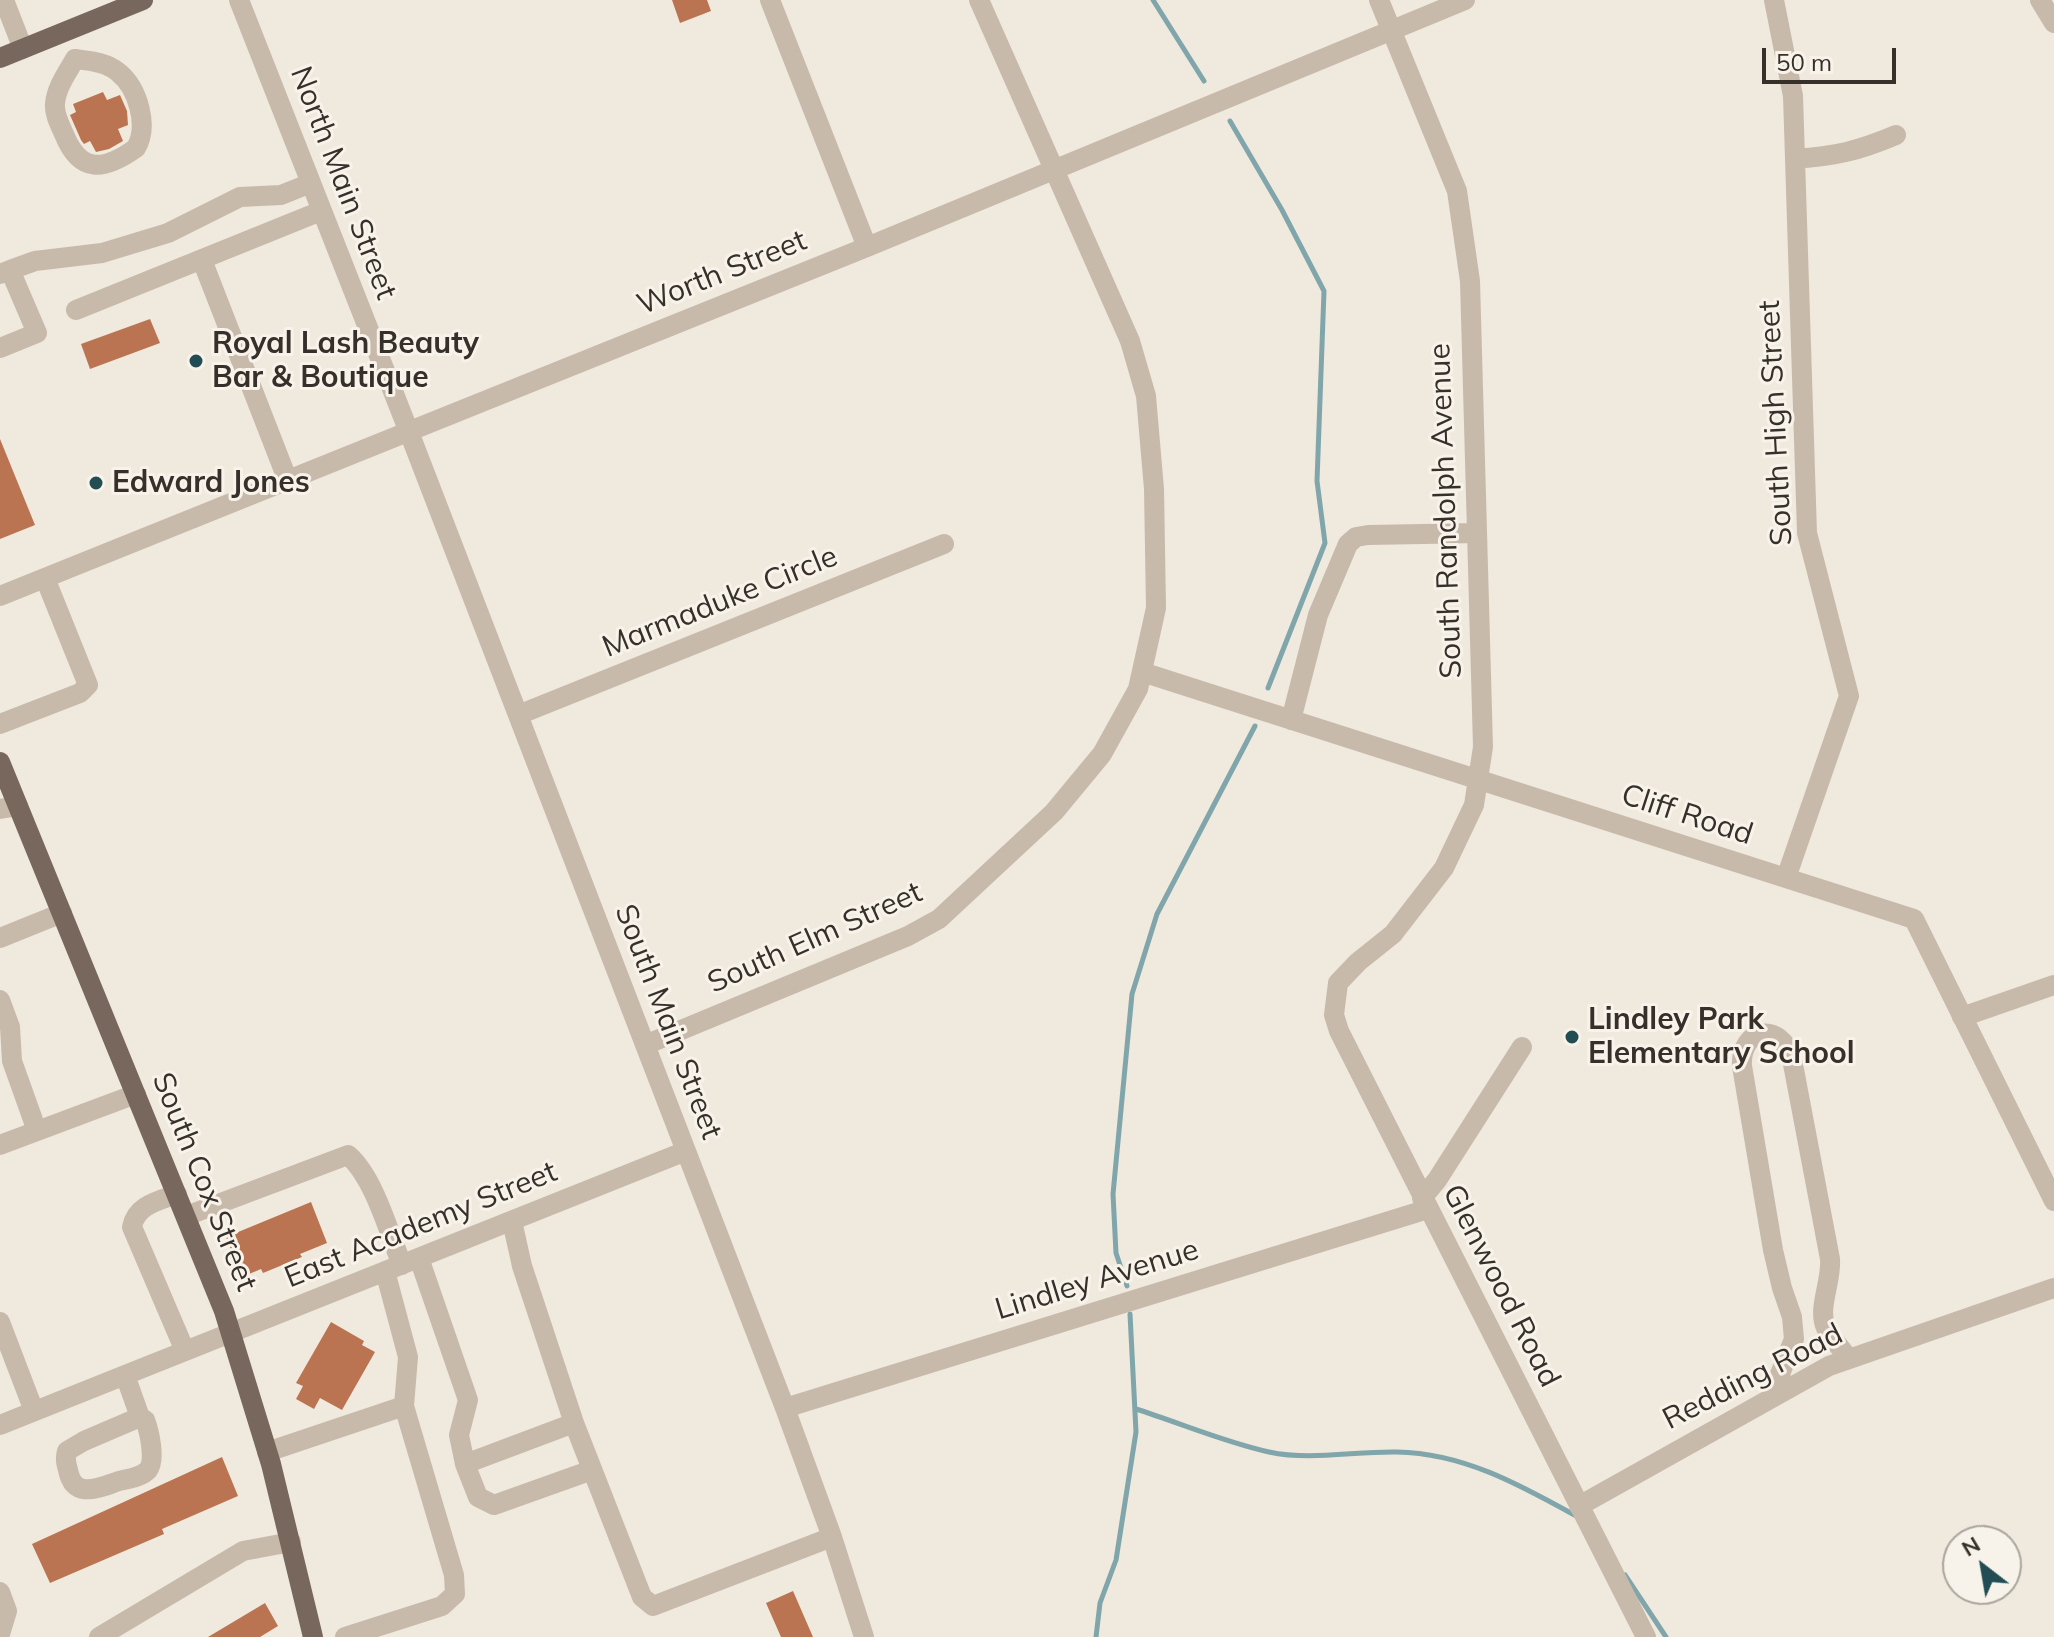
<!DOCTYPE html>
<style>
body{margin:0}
#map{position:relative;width:2054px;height:1637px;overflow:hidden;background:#f0e9de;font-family:Mulish,sans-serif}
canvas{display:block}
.north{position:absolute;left:1942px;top:1525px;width:80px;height:80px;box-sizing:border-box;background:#f8f3ea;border:2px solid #aaa59d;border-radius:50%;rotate:329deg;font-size:22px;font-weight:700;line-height:32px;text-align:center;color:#362f2a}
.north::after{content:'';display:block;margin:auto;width:28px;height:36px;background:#234d54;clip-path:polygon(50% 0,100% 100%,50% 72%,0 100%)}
.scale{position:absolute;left:1762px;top:48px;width:134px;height:36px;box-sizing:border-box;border:4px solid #362f2a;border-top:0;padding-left:10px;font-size:24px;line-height:28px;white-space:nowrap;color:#362f2a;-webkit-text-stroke:6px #f8f3ea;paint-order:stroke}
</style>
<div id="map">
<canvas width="2054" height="1637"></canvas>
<div class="north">N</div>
<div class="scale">50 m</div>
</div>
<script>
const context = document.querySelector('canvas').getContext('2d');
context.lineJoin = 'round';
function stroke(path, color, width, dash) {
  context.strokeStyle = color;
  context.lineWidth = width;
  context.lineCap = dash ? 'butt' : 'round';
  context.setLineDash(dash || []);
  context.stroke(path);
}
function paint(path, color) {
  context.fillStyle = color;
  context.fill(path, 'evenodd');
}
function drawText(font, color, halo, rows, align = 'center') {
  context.font = font + ' Mulish,sans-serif';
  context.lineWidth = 6;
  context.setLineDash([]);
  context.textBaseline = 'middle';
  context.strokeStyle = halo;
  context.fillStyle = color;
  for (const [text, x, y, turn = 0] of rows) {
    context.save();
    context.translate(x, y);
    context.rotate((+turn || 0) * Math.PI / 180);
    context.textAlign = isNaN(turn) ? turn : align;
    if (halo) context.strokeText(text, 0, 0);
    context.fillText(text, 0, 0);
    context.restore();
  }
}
stroke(new Path2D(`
 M1153,0L1204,81
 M1230,121L1282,210L1324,291L1317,481L1325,543L1268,688
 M1127,1286L1116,1253L1113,1194L1132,994L1157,914L1255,726
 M1136,1409C1180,1423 1224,1442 1269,1452C1311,1461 1355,1451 1397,1452C1464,1453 1522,1486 1578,1517
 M1625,1575L1666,1637
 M1096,1637L1100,1603L1116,1560L1136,1432L1130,1314`), '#80a6ab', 5);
paint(new Path2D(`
 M672,0H707L711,11L680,23Z
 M103,92L107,100L120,95L127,111L128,125L118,129L123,141L109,149L96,152L90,141L84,144L81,140L70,115L76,112L73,104Z
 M150,319L160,343L90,369L81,344Z
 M0,439L35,525L0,539Z
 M311,1202L327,1243L300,1254L302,1257L263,1273L261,1269L242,1277L226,1237Z
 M331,1322L364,1341L362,1345L375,1352L342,1410L320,1398L314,1409L296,1399L303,1386L296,1383Z
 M222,1457L238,1496L162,1529L164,1534L50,1583L32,1544Z
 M793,1591L813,1637H781L766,1603Z
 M265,1603L278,1626L260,1637H208Z`), '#bb7451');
stroke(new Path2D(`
 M4,0L23,49
 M239,0L409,432L785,1408L832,1537L864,1637
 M770,0L867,247
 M1379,0L1457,191L1470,281L1483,747L1474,805L1444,868L1393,934L1358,962L1338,983L1334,1015L1339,1031L1646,1637
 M1774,0L1793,96L1807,533L1849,696L1786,878
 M2040,0L2054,23
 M75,59C90,61 106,62 118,72C138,88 149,126 136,148C104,171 80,174 64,134C60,125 54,114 55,104C56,88 67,73 75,59Z
 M1795,159C1836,156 1858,151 1896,135
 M202,260L288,481
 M10,270L35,261L102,253L168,233L240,197L281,195L311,183
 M0,274L10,270L37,333L0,348
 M76,310L321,211
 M0,596L867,247L1465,0
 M1142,672L1914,919L2054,1201
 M518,715L944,544
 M1291,720L1318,615L1348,544L1356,537L1368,535L1477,533
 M0,724L80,693L88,685L45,578
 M0,809L18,806
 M0,938L62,913
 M0,1000L10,1027L12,1061L37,1131
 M1962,1017L2054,985
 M645,1045L908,936L939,919L1054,812L1102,754L1138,689L1156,608L1154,489L1146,396L1130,341L979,0
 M0,1145L136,1094
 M177,1194C158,1201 136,1205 132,1227L185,1351
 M1422,1198L1437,1180L1522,1047
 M186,1216L348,1155C374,1177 389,1233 402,1265
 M512,1221L522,1266L574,1423L642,1597L653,1606L832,1537
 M419,1258L468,1400L459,1435L465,1464L478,1497L494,1505L592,1470
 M0,1322L34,1411
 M125,1375L140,1417L145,1420C149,1430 156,1460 148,1470C142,1477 127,1479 119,1481C98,1488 74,1500 68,1470C66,1463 65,1459 67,1451L84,1441L140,1417
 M1784,1389L1780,1374L1794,1339L1792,1317L1782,1288L1773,1250L1742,1066C1740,1027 1781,1021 1792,1059L1830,1259C1832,1282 1817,1308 1826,1328C1831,1340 1842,1347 1848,1359
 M785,1408L1428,1209
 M0,1425L686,1151
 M267,1452L404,1406
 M465,1464L574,1423
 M1579,1506L1829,1366L2054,1288
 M0,1592L7,1611L0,1634
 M99,1637L243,1551L291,1542
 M345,1637L442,1606L455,1594L454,1575L404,1406L408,1357L385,1271`), '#c8baab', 20);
stroke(new Path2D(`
 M0,58L143,0
 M0,762L224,1311L271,1464L313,1637`), '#77675c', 20);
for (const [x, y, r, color] of [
 [196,361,8,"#234d54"],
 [96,483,8,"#234d54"],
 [1572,1037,8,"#234d54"]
]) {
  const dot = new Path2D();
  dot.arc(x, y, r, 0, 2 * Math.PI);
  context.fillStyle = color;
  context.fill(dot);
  stroke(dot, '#f8f3ea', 3);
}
drawText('30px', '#362f2a', '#f8f3ea', [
 ["North Main Street",343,183,69],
 ["Worth Street",722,273,-22],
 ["South High Street",1776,423,-93],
 ["South Randolph Avenue",1446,511,-92],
 ["Marmaduke Circle",720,602,-22],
 ["Cliff Road",1687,815,18],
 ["South Elm Street",815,938,-24],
 ["South Main Street",668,1022,69],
 ["South Cox Street",204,1182,68],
 ["East Academy Street",421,1225,-22],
 ["Lindley Avenue",1097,1280,-17],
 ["Glenwood Road",1501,1286,63],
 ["Redding Road",1753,1377,-27]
]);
drawText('bold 30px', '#362f2a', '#f8f3ea', [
 ["Royal Lash Beauty",212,344],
 ["Bar & Boutique",212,378],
 ["Edward Jones",112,483],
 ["Lindley Park",1588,1020],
 ["Elementary School",1588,1054]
], 'left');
</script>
